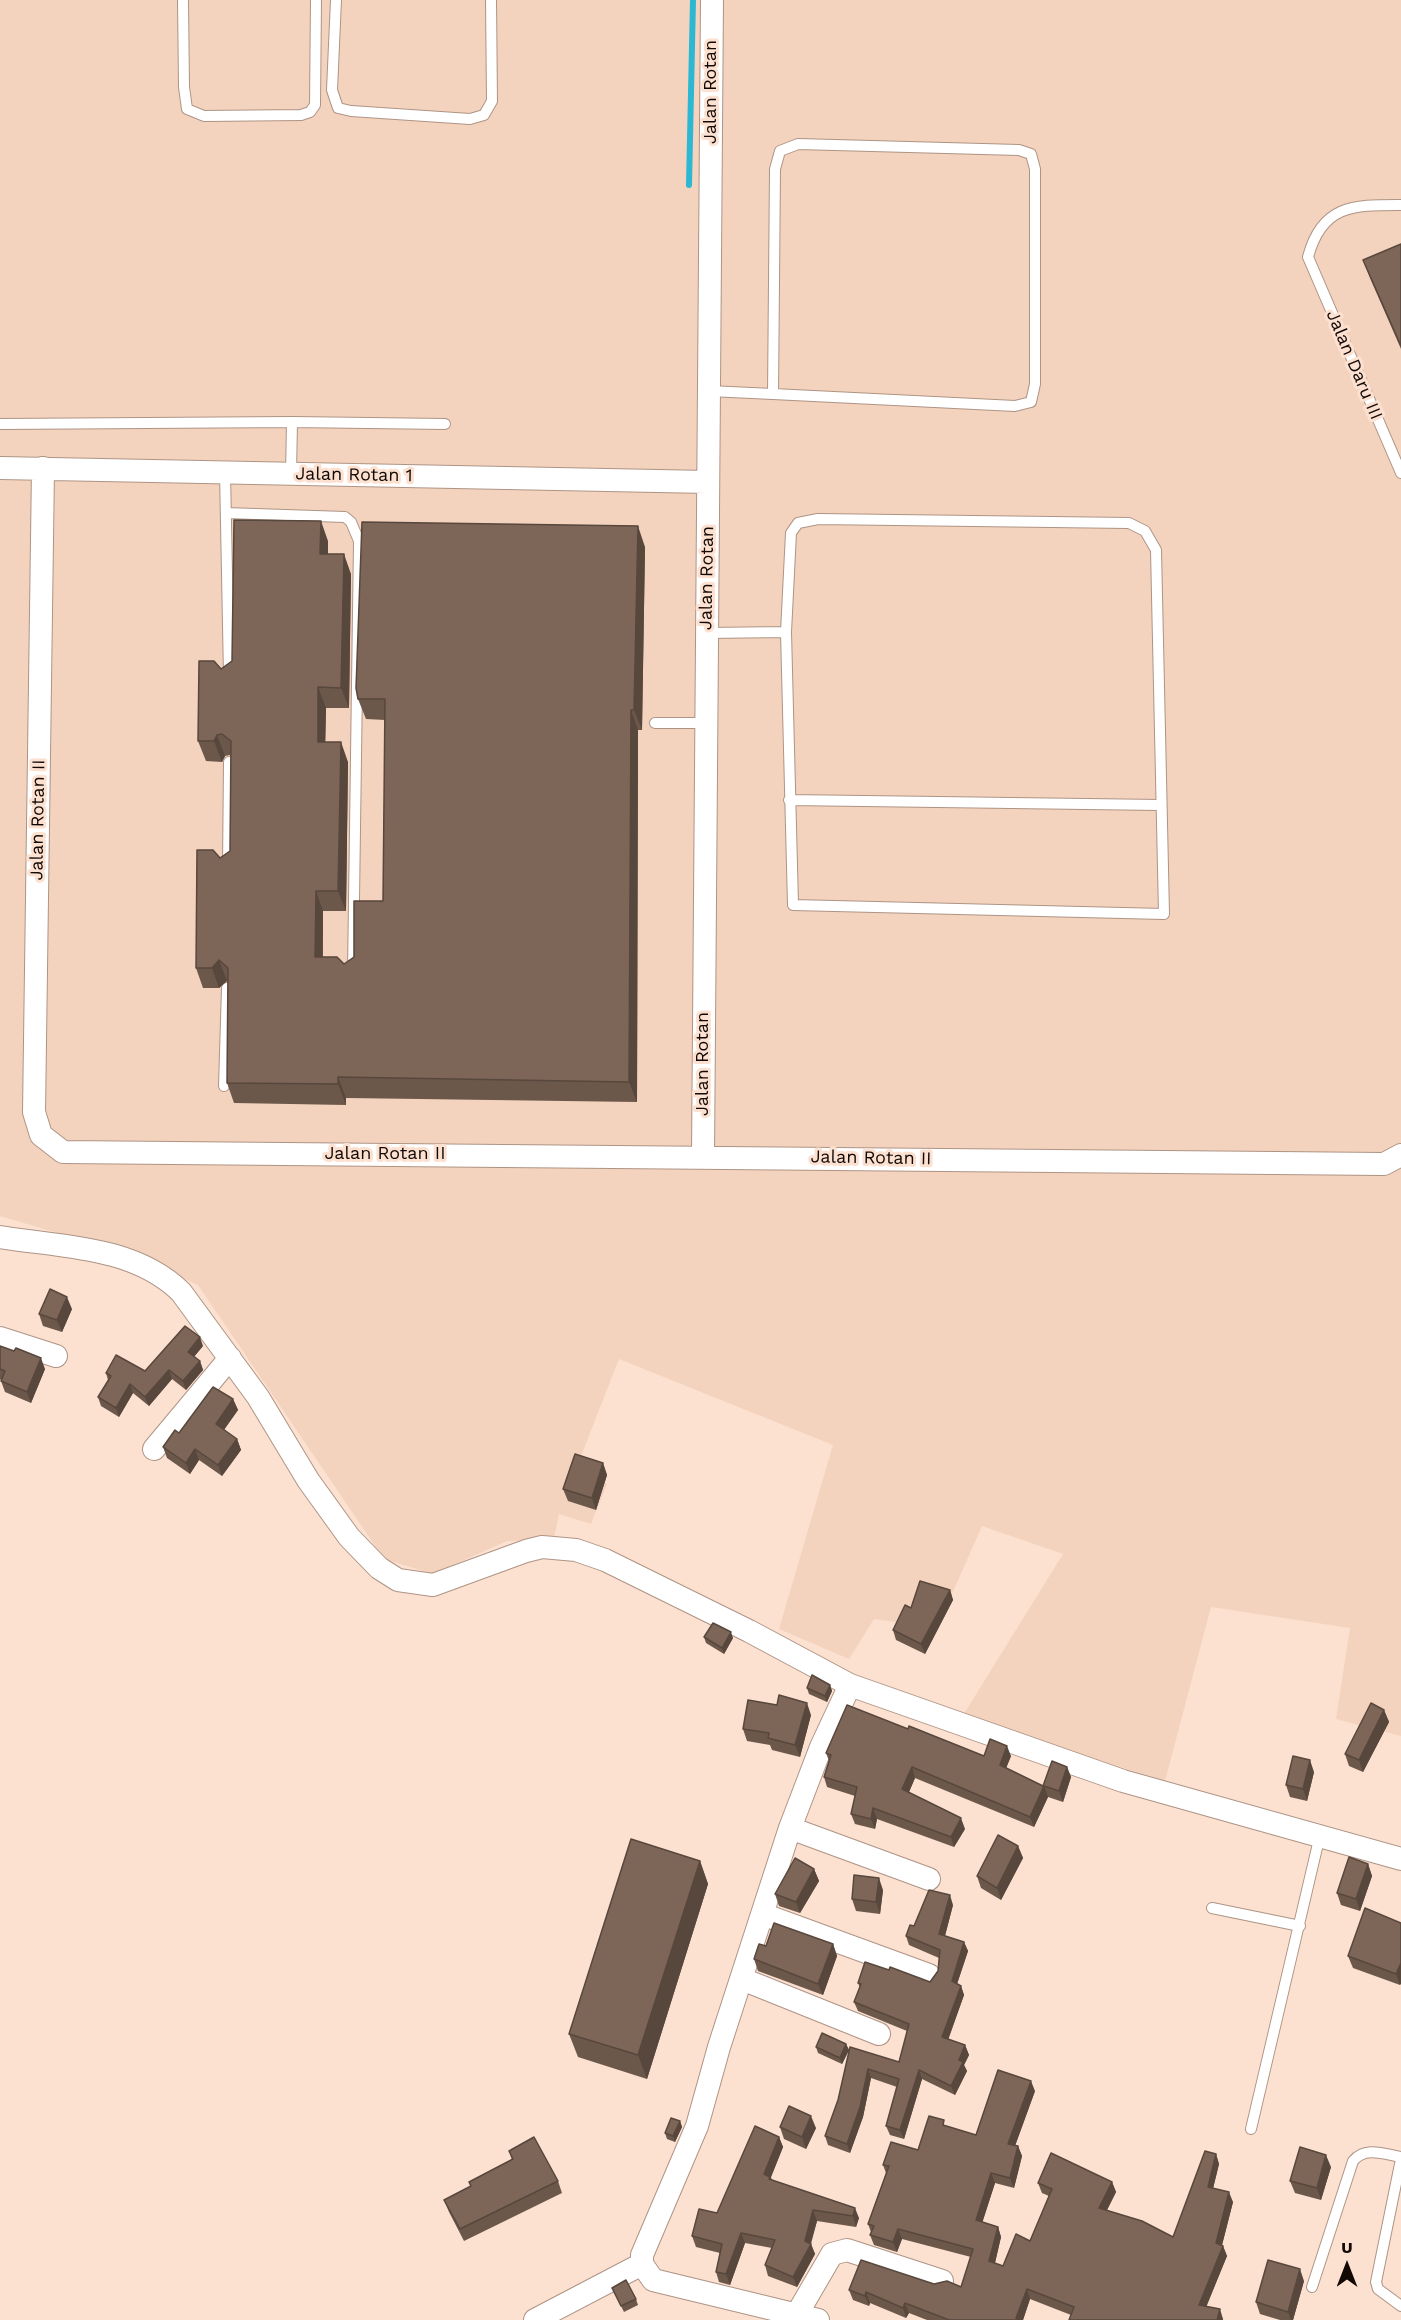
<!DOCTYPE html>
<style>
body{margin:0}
#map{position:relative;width:1401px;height:2320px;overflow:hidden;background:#fce0d0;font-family:"Work Sans",sans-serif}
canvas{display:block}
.north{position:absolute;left:1317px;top:2236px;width:60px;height:60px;-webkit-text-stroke:4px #fce0d0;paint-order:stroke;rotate:0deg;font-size:16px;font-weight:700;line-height:24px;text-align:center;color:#120905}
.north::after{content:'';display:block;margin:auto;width:21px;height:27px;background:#120905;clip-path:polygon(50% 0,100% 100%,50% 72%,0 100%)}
</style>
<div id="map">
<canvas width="1401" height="2320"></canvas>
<div class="north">U</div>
</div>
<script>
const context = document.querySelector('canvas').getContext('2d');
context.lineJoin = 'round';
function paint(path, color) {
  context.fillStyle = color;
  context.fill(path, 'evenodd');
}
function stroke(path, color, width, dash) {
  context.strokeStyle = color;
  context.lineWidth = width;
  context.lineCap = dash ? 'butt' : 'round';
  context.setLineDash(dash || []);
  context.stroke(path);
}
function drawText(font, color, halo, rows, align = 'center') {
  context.font = font + ' "Work Sans",sans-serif';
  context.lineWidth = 6;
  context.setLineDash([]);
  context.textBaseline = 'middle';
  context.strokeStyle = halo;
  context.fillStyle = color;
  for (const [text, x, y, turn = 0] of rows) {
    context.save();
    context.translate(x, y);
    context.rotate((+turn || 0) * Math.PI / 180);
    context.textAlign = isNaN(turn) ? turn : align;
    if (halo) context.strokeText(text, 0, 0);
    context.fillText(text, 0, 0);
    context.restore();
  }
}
paint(new Path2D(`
 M0,0H1401V1736L1336,1719L1350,1628L1211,1607L1165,1781L962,1717L1063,1554L982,1526L937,1628L874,1619L849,1659L779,1629L833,1445L619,1359L574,1474L607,1484L591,1524L559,1514L554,1539L507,1541L433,1574L384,1559L198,1285L132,1255L0,1216Z`), '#f4d3be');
stroke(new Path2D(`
 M689,185L693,0`), '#2cb7d3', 6);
const lane = new Path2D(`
 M183,0L184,87L187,109L204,116L301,115L310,112L315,105L316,0
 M336,0L332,90L338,108L351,111L470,119L484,115L492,101L491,0
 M1401,205C1354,205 1322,204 1308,257L1401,473
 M709,391L773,394L775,169L780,151L798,144L1019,150L1031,154L1035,169V384L1031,402L1015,406L773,394
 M292,422L445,424
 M0,424L292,422L291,474
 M225,472L229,676
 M226,513L345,517L351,522L359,541L353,972
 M707,633L786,632L791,533L798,523L818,519L1129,523L1145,531L1156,550L1164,914L793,905L786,632
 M655,723H706
 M789,800L1160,805
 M228,866L229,762
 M224,1086L227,988
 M1212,1908L1300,1926
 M1251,2129L1320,1835
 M1401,2159L1376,2282L1378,2289L1401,2306
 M1312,2287L1353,2161C1365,2146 1384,2154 1401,2157`);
const street = new Path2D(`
 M0,468L708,482
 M43,468L34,1112L41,1135L63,1152L1384,1164L1401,1155
 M703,1156L712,0
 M0,1237C62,1247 134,1246 181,1292L258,1397L308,1480L349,1537L379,1568L398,1580L433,1585L526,1551L542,1547L576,1550L605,1560L749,1631L850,1685L1123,1781L1401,1859
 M0,1338L56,1356
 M154,1449L230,1358
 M790,1828L929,1879
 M762,1914L929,1975
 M742,1979L879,2034
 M797,2314L832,2254L847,2250L942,2281
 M535,2320L642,2264
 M818,2320L653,2280L642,2264V2255L697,2126L719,2047L790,1828L821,1747L850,1685`);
stroke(lane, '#ae9485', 12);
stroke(street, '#ae9485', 24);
stroke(lane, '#fff', 10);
stroke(street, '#fff', 22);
paint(new Path2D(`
 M1401,244V349L1370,278L1363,260Z
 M328,541V554L351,574L349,708H326L325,742L348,762L346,911H323V957L344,964L354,957L383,901L385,720L366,719L358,699L645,547L642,730H638L637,1102L346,1098V1105L234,1103L227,1083L228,982L227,981L219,988H203L196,968L220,858L230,851L231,756L230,755L225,756L222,762L206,761L198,741L232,661Z
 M72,1309L62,1332L43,1326L39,1314Z
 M0,1346L45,1369L31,1403L5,1392L1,1381V1380L0,1379Z
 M203,1346L194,1357L200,1361L203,1370L186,1390L172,1379L149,1406L133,1393L119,1417L101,1406L98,1397L108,1380L106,1373L145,1371Z
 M233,1399L238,1410L224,1430L237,1439L241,1450L222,1476L199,1460L190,1474L167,1458L163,1447L179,1433Z
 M603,1463L607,1475L596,1510L568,1501L563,1489Z
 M950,1590L953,1600L925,1654L896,1640L893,1630L911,1608Z
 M704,1637L733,1638L724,1654L706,1643Z
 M830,1685L832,1691L827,1702L809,1694L807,1688Z
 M1384,1710L1389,1722L1363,1772L1349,1766L1345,1754Z
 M811,1715L800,1757L772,1750L770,1745L747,1741L743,1729Z
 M908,1729L984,1756H1011L1006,1768L1043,1786L1067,1767L1071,1777L1063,1802L1048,1797L1034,1827L915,1778L909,1792L965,1829L954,1847L877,1819L875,1829L855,1824L851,1814L855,1796L827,1787L824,1777L829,1761L826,1753Z
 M1314,1772L1307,1801L1290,1797L1286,1785Z
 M1018,1846L1023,1858L1001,1900L981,1888L977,1876Z
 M700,1861L708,1884L647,2079L578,2057L569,2034Z
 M1368,1864L1372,1876L1360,1911L1341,1905L1337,1893Z
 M814,1869L819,1881L800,1913L779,1906L775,1894Z
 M883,1890L880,1914L856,1911L852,1899Z
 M953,1905L945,1936L964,1942L968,1951L957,1984L961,1986L964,1995L948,2039L965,2045L969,2055L964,2065L967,2071L955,2095L922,2079L904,2139L890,2135L886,2126L897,2087L871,2078L863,2117L850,2153L828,2145L825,2136L838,2100L850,2047L899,2062L907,2031L858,2011L854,2002L860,1988L858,1983L930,1982L938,1971L939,1958L909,1945L906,1936L914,1926Z
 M1401,1923L1400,1985L1353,1968L1348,1956Z
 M833,1944L837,1956L823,1995L758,1971L754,1959L766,1946Z
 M846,2044L849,2050L842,2064L818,2053L816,2047Z
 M1035,2091L1015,2146H1018L1022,2156L1014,2188L995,2183L982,2222L998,2227L1001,2237L995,2263L1003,2266L1030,2241L1049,2196L1042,2193L1038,2183L1112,2182L1116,2192L1107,2210L1173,2237L1216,2154L1219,2164L1213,2188L1233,2202L1222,2245L1223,2246L1227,2256L1206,2306L1223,2319L1071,2315L1030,2299L1023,2320H927L909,2313L906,2318L870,2303L869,2306L853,2300L849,2290L934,2284L961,2287L971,2257L902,2239L897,2252L874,2245L870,2235L871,2232L868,2224L886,2173L883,2165L918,2150L947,2127L976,2135Z
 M680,2121L682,2127L675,2142L667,2139L665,2133Z
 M780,2127L816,2128L806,2149L784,2139Z
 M779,2137L783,2147L771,2177V2180L859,2218L856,2227L817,2221L811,2244L815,2254L797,2287L768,2276L765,2265L772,2248L745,2243L730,2285L719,2282L716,2272L720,2253L696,2247L692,2236L717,2213Z
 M509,2151L558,2181L562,2193L464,2241L449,2212L444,2200L471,2187L469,2182L512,2160Z
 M1331,2167L1321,2200L1295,2193L1290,2181Z
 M1304,2281L1293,2320H1280L1260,2314L1256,2302Z
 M612,2288L636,2299L638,2305L624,2312Z`), '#6c584b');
paint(new Path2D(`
 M321,521L328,541V574L320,554Z
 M638,526L645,547L642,730L634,710Z
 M344,554L351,574L349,708L341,688Z
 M318,687L326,708L325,762L318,742Z
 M631,710L638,730L637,1102L629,1082Z
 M217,735L225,756L222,762L214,741Z
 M341,742L348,762L346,911L338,891Z
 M316,891L323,911L322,977L315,957Z
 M219,960L227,981L219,988L212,968Z
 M338,1077L346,1098V1105L338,1084Z
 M67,1297L72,1309L62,1332L57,1320Z
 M200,1337L203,1346L191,1360L188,1352Z
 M41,1358L45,1369L31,1403L27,1392Z
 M200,1361L203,1370L186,1390L183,1381Z
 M169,1370L172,1379L149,1406L145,1397Z
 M130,1384L133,1393L119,1417L116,1408Z
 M233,1399L238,1410L220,1435L216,1424Z
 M237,1439L241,1450L222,1476L218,1465Z
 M195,1449L199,1460L190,1474L186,1463Z
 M603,1463L607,1475L596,1510L592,1498Z
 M950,1590L953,1600L925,1654L921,1644Z
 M731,1632L733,1638L724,1654L722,1648Z
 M830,1685L832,1691L827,1702L825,1696Z
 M807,1703L811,1715L800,1757L795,1745Z
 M1384,1710L1389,1722L1363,1772L1359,1760Z
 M1007,1746L1011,1756L1003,1776L1000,1765Z
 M1310,1760L1314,1772L1307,1801L1303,1789Z
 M912,1767L915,1778L906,1799L902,1789Z
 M1067,1767L1071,1777L1063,1802L1059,1791Z
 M1044,1786L1048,1797L1034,1827L1030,1817Z
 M873,1808L877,1819L875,1829L871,1819Z
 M961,1818L965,1829L954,1847L951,1837Z
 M1018,1846L1023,1858L1001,1900L997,1888Z
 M700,1861L708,1884L647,2079L638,2055Z
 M1368,1864L1372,1876L1360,1911L1356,1899Z
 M814,1869L819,1881L800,1913L796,1902Z
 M879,1878L883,1890L880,1914L876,1902Z
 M950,1895L953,1905L943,1943L939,1934Z
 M964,1942L968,1951L955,1990L952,1981Z
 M833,1944L837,1956L823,1995L818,1984Z
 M1401,1963V1984L1400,1985L1396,1974Z
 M961,1986L964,1995L946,2046L942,2037Z
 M846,2044L849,2050L842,2064L840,2058Z
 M965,2045L969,2055L964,2065L967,2071L955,2095L951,2086L959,2060Z
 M868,2069L871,2078L863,2117L850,2153L847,2144Z
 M919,2070L922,2079L904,2139L900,2130Z
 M1031,2081L1035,2091L1012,2154L1008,2144Z
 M811,2116L816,2128L806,2149L802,2137Z
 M680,2121L682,2127L675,2142L673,2136Z
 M779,2137L783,2147L771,2177L774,2187L764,2174Z
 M1018,2146L1022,2156L1014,2188L1010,2178Z
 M1216,2154L1219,2164L1211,2197L1208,2187Z
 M1326,2155L1331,2167L1321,2200L1317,2188Z
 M991,2173L995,2183L980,2230L976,2220Z
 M1112,2182L1116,2192L1103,2218L1099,2208Z
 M1229,2192L1233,2202L1220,2253L1216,2243Z
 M855,2208L859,2218L856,2227L853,2216Z
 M813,2210L817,2221L810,2245L811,2244L815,2254L797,2287L793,2277L805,2241Z
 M998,2227L1001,2237L993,2271L989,2261Z
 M898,2229L902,2239L897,2252L893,2242Z
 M741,2233L745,2243L730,2285L726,2274Z
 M1223,2246L1227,2256L1203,2315L1199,2305Z
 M1300,2269L1304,2281L1293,2320H1291L1288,2312Z
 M1027,2289L1030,2299L1023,2320H1017L1016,2318Z
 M866,2292L870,2303L869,2306L865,2296Z
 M905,2303L909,2313L906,2318L903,2308Z
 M1220,2309L1223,2319V2320H1217Z`), '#58473d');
const building = new Path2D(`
 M1401,244V346L1363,260Z
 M234,520L321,521L320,554H344L341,688L318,687V742H341L338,891H316L315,957H337L344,964L354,957V901H383L385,699H358L356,688L362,522L638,526L634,710H631L629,1082L338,1077V1084L227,1083L228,968L219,960L212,968H196L197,850H213L220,858L230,851L231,741L222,734L217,735L214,741H198L199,661H214L221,669L232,661Z
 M50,1289L67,1297L57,1320L39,1314Z
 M185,1326L200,1337L188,1352L200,1361L183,1381L169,1370L145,1397L130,1384L116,1408L98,1397L111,1376L106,1373L116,1355L145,1371Z
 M0,1346L14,1351L16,1348L41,1358L27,1392L1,1381L5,1371L0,1369Z
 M213,1387L233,1399L216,1424L237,1439L218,1465L195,1449L186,1463L163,1447L175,1430L179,1433Z
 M575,1454L603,1463L592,1498L563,1489Z
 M920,1581L950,1590L921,1644L893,1630L905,1605L911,1608Z
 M713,1623L731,1632L722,1648L704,1637Z
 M812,1675L830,1685L825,1696L807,1688Z
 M779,1695L807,1703L795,1745L768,1738L769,1733L743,1729L748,1700L777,1705Z
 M1371,1703L1384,1710L1359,1760L1345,1754Z
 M847,1705L908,1729L909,1726L984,1756L990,1739L1007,1746L1000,1765L1043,1786L1052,1761L1067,1767L1059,1791L1044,1786L1030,1817L912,1767L902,1789L961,1818L951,1837L873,1808L871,1819L851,1814L857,1787L824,1777L831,1755L826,1753Z
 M1293,1756L1310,1760L1303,1789L1286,1785Z
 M998,1835L1018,1846L997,1888L977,1876Z
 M631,1839L700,1861L638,2055L569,2034Z
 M1349,1857L1368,1864L1356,1899L1337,1893Z
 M795,1858L814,1869L796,1902L775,1894Z
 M854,1875L879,1878L876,1902L852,1899Z
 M929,1890L950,1895L939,1934L964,1942L952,1981L961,1986L942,2037L965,2045L959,2060L963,2062L951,2086L919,2070L900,2130L886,2126L899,2079L868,2069L860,2107L847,2144L825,2136L838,2100L850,2047L899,2062L909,2024L854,2002L861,1984L858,1983L865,1962L889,1970L890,1967L930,1982L938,1971L940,1950L906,1936L910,1925L914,1926Z
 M1365,1908L1401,1923V1963L1396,1974L1348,1956Z
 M774,1923L833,1944L818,1984L754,1959L759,1944L766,1946Z
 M822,2033L846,2044L840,2058L816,2047Z
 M998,2070L1031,2081L1008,2144L1018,2146L1010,2178L991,2173L976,2220L998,2227L989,2261L1003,2266L1016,2234L1030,2241L1052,2189L1038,2183L1051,2153L1112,2182L1099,2208L1142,2221L1173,2237L1205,2151L1216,2154L1208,2187L1229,2192L1216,2243L1223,2246L1199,2305L1220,2309L1217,2320H1069L1074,2307L1027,2289L1016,2318L1020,2320H949L905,2303L903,2308L866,2292L865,2296L849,2290L861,2260L934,2284L947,2281L961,2287L973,2249L898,2229L893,2242L870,2235L874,2226L868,2224L889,2166L883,2165L891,2142L918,2150L929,2116L944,2120L943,2125L976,2135Z
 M789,2106L811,2116L802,2137L780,2127Z
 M671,2118L680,2121L673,2136L665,2133Z
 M755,2126L779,2137L764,2174L770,2177L769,2179L855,2208L853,2216L813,2210L805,2241L811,2244L793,2277L765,2265L775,2240L741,2233L726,2274L716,2272L722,2244L692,2236L699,2209L717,2213Z
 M534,2137L558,2181L460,2229L444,2200L471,2186L469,2182L513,2159L509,2151Z
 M1300,2147L1326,2155L1317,2188L1290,2181Z
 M1268,2260L1300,2269L1288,2312L1256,2302Z
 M626,2280L636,2299L621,2306L612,2288Z`);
paint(building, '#7d6657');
stroke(building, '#58473d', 1.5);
drawText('18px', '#120905', '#fce0d0', [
 ["Jalan Rotan",711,92,-90],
 ["Jalan Daru III",1354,365,67],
 ["Jalan Rotan 1",354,475,1],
 ["Jalan Rotan",707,578,-89],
 ["Jalan Rotan II",38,820,-89],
 ["Jalan Rotan",703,1064,-90],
 ["Jalan Rotan II",385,1154],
 ["Jalan Rotan II",871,1158,1]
]);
</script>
